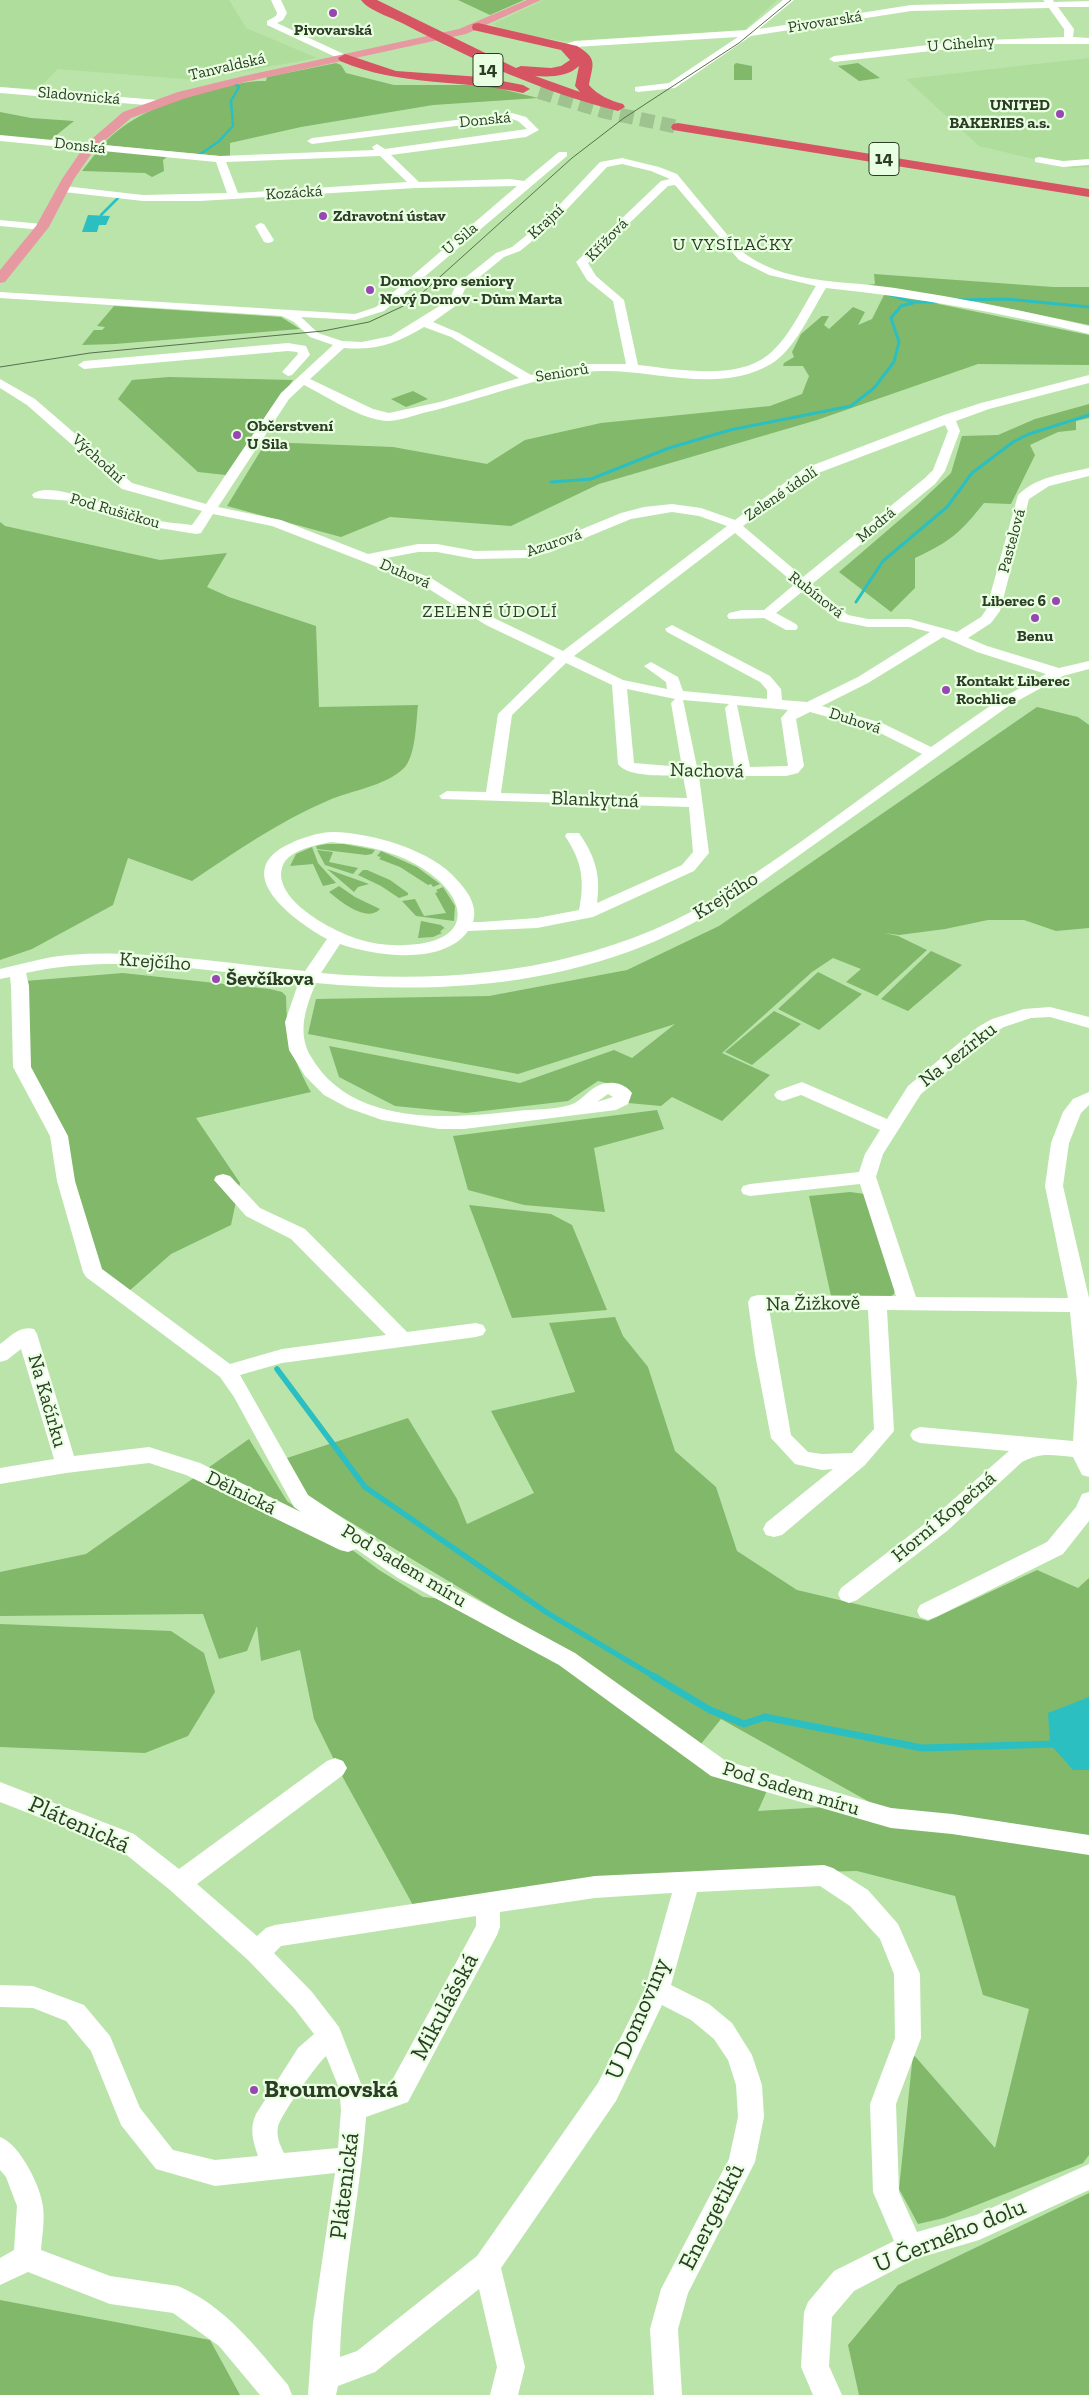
<!DOCTYPE html>
<meta charset="utf-8">
<style>
body{margin:0}
canvas{display:block;background:#bae4aa}
</style>
<canvas width="1089" height="2395"></canvas>
<script>
const context = document.querySelector('canvas').getContext('2d');
context.lineJoin = 'round';
function paint(path, color) {
  context.fillStyle = color;
  context.fill(path, 'evenodd');
}
function stroke(path, color, width, dash) {
  context.strokeStyle = color;
  context.lineWidth = width;
  context.lineCap = dash ? 'butt' : 'round';
  context.setLineDash(dash || []);
  context.stroke(path);
}
function drawText(font, color, halo, rows, align = 'center') {
  context.font = font + ' "Zilla Slab",serif';
  context.lineWidth = 4.5;
  context.setLineDash([]);
  context.textBaseline = 'middle';
  context.strokeStyle = halo;
  context.fillStyle = color;
  for (const [text, x, y, turn = 0] of rows) {
    context.save();
    context.translate(x, y);
    context.rotate((+turn || 0) * Math.PI / 180);
    context.textAlign = isNaN(turn) ? turn : align;
    if (halo) context.strokeText(text, 0, 0);
    context.fillText(text, 0, 0);
    context.restore();
  }
}
paint(new Path2D(`
 M0,0H229L246,28L317,58L196,80L58,69L38,89L0,87Z
 M544,0H777L742,32L563,41L507,32L493,24Z
 M1089,58V167L1072,168L979,146L906,79Z`), '#afdd9c');
paint(new Path2D(`
 M458,0H524L490,15Z
 M336,63L341,65L346,73L394,85H485L538,98L433,105L301,127L230,143V157L102,145C133,113 168,102 210,91C229,86 247,80 266,81L267,77Z
 M736,63L752,66V80H734V65Z
 M858,63L880,78L859,81L838,66Z
 M0,112L31,118L74,121L49,141L0,136Z
 M99,149L168,156L163,160L164,171L152,177L145,173L82,171Z
 M874,274L1053,287H1089V325L978,302L868,285L875,284Z
 M885,293L1089,335V365L978,364L817,420L599,484L511,526L390,517L341,537L227,506L266,442L393,447L487,464L525,440L601,423L770,406L802,394L809,376L803,366H783L784,363L794,357L792,352L801,334L822,316H829L824,325L829,329L853,307L865,312L858,325L872,319Z
 M114,306L281,317L300,329L115,344L82,345L94,330H102L105,327L97,326Z
 M169,377L293,380L226,475L198,472L118,399L132,380Z
 M413,391L428,399L406,407L391,399Z
 M1089,404V418L1076,421V430L1058,432L1030,445L1035,455L1011,504L984,503C959,534 951,541 915,558V588L891,612L839,572L917,505L951,473L962,436L998,435L1035,419Z
 M0,522L5,526L160,560L227,553L207,587L229,597L316,626L319,707L418,705C416,721 416,756 404,768C384,787 351,790 327,801C278,822 235,852 192,881L128,858L113,905L32,949L0,960Z
 M1037,707L1078,717L1089,725V928L1056,931L1024,920H988L945,929L899,935L884,933L898,936L927,950L877,996L846,982L861,969L833,958L812,972L722,1053L770,1075L722,1121L672,1097L661,1106L628,1103L630,1094L627,1088L598,1081L568,1101L466,1113L395,1106L339,1077L329,1046L520,1083L614,1050L632,1058L675,1024L518,1074L308,1034L316,999L489,996L627,970L719,926Z
 M327,844H344L375,850L372,854L366,855L317,849L316,846Z
 M312,847L318,863L336,883L323,886L313,864L290,866L296,854Z
 M317,850L333,852L329,862L358,868L353,874L325,865Z
 M381,851L417,867L440,884L433,887L431,884L428,885L400,867L379,859L381,857L377,856Z
 M327,869L369,884L358,887L354,892Z
 M363,870H367L390,880L408,893V895L399,898L381,886L358,875Z
 M339,886L355,897L380,909C367,923 341,902 329,892Z
 M443,887L455,906L454,921L416,916L402,901L415,899L424,916L446,913L435,893L438,892L436,890Z
 M421,921L441,925L447,930L444,928L440,932L442,933L433,937L418,938Z
 M931,951L962,965L908,1011L881,999Z
 M818,972L862,994L819,1030L778,1009Z
 M123,973L270,989L282,992L286,996C287,1038 291,1056 311,1092L196,1118L240,1183L231,1225L171,1254L128,1292L98,1270L27,1062L25,981Z
 M774,1011L801,1024L752,1065L725,1052Z
 M657,1110L664,1129L594,1148L605,1212L524,1205L468,1190L453,1136Z
 M850,1192L865,1194L895,1290L894,1294L891,1296H831L809,1196Z
 M469,1205L551,1214L572,1225L607,1310L512,1318Z
 M615,1317L623,1336L648,1367L675,1451L716,1487L737,1551L797,1590L928,1621L1037,1570L1078,1588L1089,1578V2155L1083,2163L944,2218L918,2224L899,2189L913,2054L995,2148L1029,2009L983,1995L955,1896L857,1871L718,1874L414,1907L341,1774L314,1719L300,1650L261,1661L257,1626L247,1651L219,1659L203,1614L0,1616V1572L86,1554L249,1439L287,1501L379,1570L423,1597L443,1599L565,1662L647,1724L769,1786L758,1811L873,1804L721,1719L701,1744L588,1665L307,1496L284,1459L408,1418L457,1499L467,1524L534,1493L491,1411L575,1392L549,1323Z
 M0,1624L171,1631L204,1653L215,1692L188,1736L145,1753L0,1747Z
 M1089,2193V2395H859L848,2345L898,2285Z
 M0,2300L210,2340L240,2395H0Z`), '#82b86a');
paint(new Path2D(`
 M88,215L110,216L106,225H99L97,232H82Z
 M1089,1697V1770H1073L1050,1744L1048,1713Z`), '#2cbfc1');
stroke(new Path2D(`
 M199,155L218,142L233,126L231,101L239,87L234,83
 M101,215L118,198`), '#2cbfc1', 2.5);
stroke(new Path2D(`
 M888,294L912,302H937
 M958,300L1007,299L1089,307
 M551,482L591,479L669,448L730,430L851,406L874,388L894,362L899,342L891,318L901,306L913,303
 M856,602L883,561L947,507L972,473L1013,442L1029,434L1089,415`), '#2cbfc1', 3);
stroke(new Path2D(`
 M277,1369L365,1487L549,1614L655,1677`), '#2cbfc1', 5.5);
stroke(new Path2D(`
 M653,1676L710,1710L744,1724L765,1717L922,1748L1055,1744`), '#2cbfc1', 7);
stroke(new Path2D(`
 M539,92L606,112L678,127`), '#9ec38f', 14, [14, 7]);
paint(new Path2D(`
 M271,0H281L287,13L283,20L277,23L348,56V60H342L267,25V21L276,16L277,13Z
 M783,0H794L759,29L911,5L1045,2L1043,0H1053L1054,2L1089,1V7H1058L1074,29L1073,37L1089,38V44H993L834,62L829,59L834,56L962,41L1064,37V29L1049,8L911,11L751,36L675,88L638,92L635,91V87L669,83L738,37L575,47L562,50L557,47L575,41L746,30Z
 M0,87L158,100L163,103L158,106L0,93Z
 M512,113L526,117L539,130L526,137L391,155L419,182L510,179L524,181L559,152H567V156L384,311L355,320L301,317L318,333L342,341L362,342L391,336L449,300L456,285L496,253L512,247L544,221L600,162L622,158L659,167L677,174L739,249C781,285 843,280 895,288C960,298 1025,311 1089,326V334C1002,313 915,297 826,288C812,310 795,350 771,364C715,397 645,365 585,372C531,378 480,400 427,412C414,415 400,421 387,421C362,420 326,396 304,385L289,399L218,507L281,520L368,554L418,544H437L475,551L527,550L541,546L621,513L644,507L672,504L701,508L735,520L803,469L944,415L981,403L1089,375V383L989,409L956,421L960,431L945,471L935,484L812,584L848,615L868,619H909L957,632L981,617L986,610L1018,495C1037,476 1065,474 1089,468V476L1049,486L1029,499L1000,611L991,623L968,638L987,646L1059,668L1089,661V669L1063,676L1010,705L742,896C714,912 687,927 658,940C550,987 431,994 316,983C306,1006 297,1032 310,1055C350,1127 448,1119 517,1111C534,1109 554,1110 570,1105C584,1101 590,1084 609,1083C617,1082 627,1086 632,1093L628,1104L616,1110L464,1129H439L382,1120L348,1108L324,1095L305,1076L289,1050L285,1022L299,981C210,971 115,953 26,973L29,986L31,1067L68,1136L75,1181L102,1269L230,1364L282,1349L386,1335L291,1239L246,1216L214,1180L216,1176L223,1174L230,1176L260,1208L305,1229L407,1332L476,1323L483,1325L486,1330L483,1335L476,1337L282,1363L240,1375L308,1495L414,1566L575,1653L726,1761L891,1808L952,1814L1089,1835V1855L952,1834L891,1828L711,1776L559,1665L398,1578L356,1549L348,1552L340,1550L186,1475L149,1463L66,1473L0,1484V1468L54,1459L21,1349L7,1360L0,1362V1344C11,1336 20,1325 34,1329L37,1334L74,1456L149,1447L200,1463L301,1512L294,1507L234,1397L220,1377L86,1277L83,1272L57,1181L50,1136L13,1067L11,986L10,977L0,979V969C22,964 45,957 68,955C147,949 226,964 305,971L327,939C298,923 230,876 285,846C298,839 318,832 333,832C372,833 433,850 458,881C468,892 478,906 473,922H481L537,918L579,910C585,881 582,861 565,836L567,833H579C595,856 601,875 597,903L682,865L693,852L689,807L442,799L439,796L447,791L486,792L498,714L555,658L486,625L421,584L272,526L213,514L201,533L196,534L135,524L72,501L34,498L32,495C47,477 123,512 143,517C159,522 176,523 192,525L202,511L122,489L27,405L0,388V379L35,399L132,483L206,504L281,393L333,345L310,337L294,322L282,316L0,298V292L355,314L376,307L517,186L416,188L200,201H143L64,192L59,189L64,186L143,195L227,193L216,162L0,141V135L220,156L374,150L372,147L377,144L385,149L527,129L518,121L512,119L312,144L307,141L312,138ZM380,156L407,182L238,193L226,162ZM622,164L651,171L670,179L661,181L576,262L587,280L613,301L626,364H586L531,375L459,333L433,322L458,304L465,289L504,257L520,251L552,225L607,167ZM675,185L739,260L769,275L816,286C802,308 789,338 768,355C736,381 676,369 638,365L624,300L596,276L588,263L668,186ZM424,327L451,337L519,378L440,402L389,413L373,409L310,379L344,348C376,351 397,343 424,327ZM945,425L948,431L933,470L925,478L803,577L743,526L813,475ZM672,512L699,516L727,526L563,651L496,619L431,578L381,559L418,552H437L475,559L527,558L551,552L631,519ZM735,533L795,584L764,610H742L729,613L727,616L729,619L764,618L786,630H796L798,627L796,624L776,613L803,591L838,621L868,627H909L930,632L858,677L807,702L782,700L781,689L770,676L672,625L665,629L667,632L760,682L767,690V699L683,691L678,677L651,662L644,666L666,682L667,689L623,680L574,656ZM943,637L977,652L1046,674L1000,699L931,747L882,723L822,706L868,683ZM566,663L612,685L618,764C628,778 667,775 683,776L687,798L501,793L512,715ZM627,689L675,699L671,703L682,767L634,763ZM683,700L729,704L725,708L734,767H697ZM737,705L788,710L781,718L788,766L750,767ZM810,712L872,729L922,754C859,799 795,848 731,889C607,968 463,986 321,973L340,944C375,956 443,966 468,931L537,928L593,917L694,871L709,853L699,776H786L798,773L804,766L796,719ZM331,842C360,845 388,849 415,864C467,892 480,942 406,945C390,946 373,944 358,939C333,931 281,904 281,874C282,867 283,862 289,857C300,848 317,845 331,842ZM608,1094L613,1097L597,1102Z
 M1039,157L1063,161L1089,159V165L1063,167L1035,162V158Z
 M0,220L42,224L47,227L42,230L0,226Z
 M260,223L264,224L274,240L272,242L268,243L264,242L255,226Z
 M288,343L306,346L310,355L292,375L288,376L282,372L298,354L297,352L288,351L84,369L78,365L84,361Z
 M1050,1007L1089,1017V1028L1050,1017L1031,1018L1004,1027L990,1035L921,1094L883,1154L876,1177L916,1297L1068,1298L1045,1186L1051,1143L1063,1112L1073,1099L1089,1092V1105L1081,1113L1069,1143L1063,1186L1089,1298V1477L1082,1475L1073,1457C1054,1455 1040,1452 1022,1462L947,1531L857,1600L849,1603L841,1600L838,1594L841,1588L931,1519L1009,1451L920,1443L913,1440L910,1435L913,1430L920,1427L1073,1441L1077,1382L1070,1312L887,1310L894,1431L865,1465L782,1535L774,1537L766,1535L763,1529L766,1523L833,1469L822,1470L795,1464L771,1438L755,1354L748,1302L751,1297L758,1295L896,1296L860,1184L750,1196L743,1194L741,1190L743,1186L750,1184L859,1172L865,1154L880,1130L801,1095L783,1101L777,1099L774,1095L777,1091L802,1082L887,1119L908,1086L978,1027L992,1019L1024,1009ZM769,1309L868,1310L874,1429L852,1453L822,1454L808,1452L791,1435Z
 M1089,1492V1521L1063,1554L936,1617L928,1620L920,1617L917,1611L920,1605L1047,1542L1076,1507L1082,1494Z
 M335,1758L343,1761L347,1768L343,1775L197,1884L257,1936L266,1928L275,1925L595,1876L824,1865L833,1868L868,1890L898,1924L920,1974L921,2038L896,2104L899,2192L917,2232L976,2215L1089,2164V2190L979,2240L915,2259L854,2291L832,2317L829,2366L842,2395H813L801,2367L804,2312L808,2302L834,2271L894,2241L873,2192L870,2104L895,2038L894,1974L880,1939L850,1906L820,1886L697,1892L671,1985L709,2004L732,2023L752,2055L762,2085L764,2117L755,2162L688,2293L678,2329L682,2395H654L650,2329L661,2289L729,2159L738,2117L736,2085L728,2060L714,2039L691,2020L662,2005L616,2101L501,2268L525,2367L518,2395H490L497,2367L479,2289L375,2372L338,2386L336,2395H308L313,2323L335,2173L215,2186L156,2169L121,2125L91,2051L66,2021L33,2008L0,2007V1985L33,1986L84,2005L110,2036L140,2108L173,2150L215,2160L258,2156C253,2141 249,2129 256,2114L298,2048L314,2034L294,2008L248,1960L170,1890L118,1848L0,1802V1782L134,1834L179,1869L327,1761ZM672,1893L645,1989L598,2083L477,2256L357,2351L340,2357C342,2277 360,2197 366,2117L408,2102L497,1935L500,1927V1912L595,1898ZM476,1916V1926L390,2084L365,2094L339,2027L312,1992L274,1953L281,1946ZM326,2056L339,2088L341,2110L338,2148L284,2153C280,2145 276,2136 278,2127C280,2116 317,2064 326,2056Z
 M0,2137C20,2144 41,2187 43,2207C45,2221 42,2236 41,2250L110,2276L178,2286C225,2306 256,2347 288,2385L292,2395H260L219,2346L173,2313L110,2304L28,2272L0,2285V2258L14,2250L17,2206L6,2177L0,2170Z`), '#fff');
paint(new Path2D(`
 M527,0H541L466,34L245,82L186,98L131,118L94,150L74,179L49,227L5,282L0,283V270L36,226L62,179L86,144L123,112L178,92L244,76L459,29Z`), '#e799a1');
paint(new Path2D(`
 M361,0H377L516,68L521,66L551,68L561,66L570,60L561,50L473,30L472,27L473,24L478,23L577,46C598,59 593,63 589,85C597,95 611,101 623,104L625,107L618,111C542,92 473,60 404,24C391,17 369,11 361,0ZM579,66L575,86L580,92L535,76C550,77 568,77 579,66Z
 M345,54L396,71L481,77L523,85L530,89L523,93C460,79 401,87 340,61L338,58Z
 M678,123L1089,189V197L673,130L671,127L673,124Z`), '#d75563');
stroke(new Path2D(`
 M0,367L90,353L323,331L369,322L412,302L572,158L624,118L739,43L791,0`), '#57704d', 1);
for (const [x, y, r, color] of [
 [333,13,5,"#9946b5"],
 [1060,114,5,"#9946b5"],
 [323,216,5,"#9946b5"],
 [370,290,5,"#9946b5"],
 [237,435,5,"#9946b5"],
 [1056,601,5,"#9946b5"],
 [1035,618,5,"#9946b5"],
 [946,690,5,"#9946b5"],
 [216,979,5,"#9946b5"],
 [254,2090,5,"#9946b5"]
]) {
  const dot = new Path2D();
  dot.arc(x, y, r, 0, 2 * Math.PI);
  context.fillStyle = color;
  context.fill(dot);
  stroke(dot, '#e9ffe1', 2);
}
drawText('16px', '#2c3d25', '#e9ffe1', [
 ["Pivovarská",825,22,-9],
 ["U Cihelny",961,44,-5],
 ["Tanvaldská",227,67,-13],
 ["Sladovnická",79,96,5],
 ["Donská",485,120,-6],
 ["Donská",80,146,6],
 ["Kozácká",294,193,-4],
 ["Krajní",546,222,-43],
 ["U Sila",460,239,-40],
 ["Křížová",607,240,-46],
 ["Seniorů",562,373,-9],
 ["Východní",98,459,42],
 ["Zelené údolí",781,494,-34],
 ["Pod Rušičkou",115,511,16],
 ["Modrá",876,525,-40],
 ["Pastelová",1012,541,-75],
 ["Azurová",554,543,-19],
 ["Duhová",405,574,23],
 ["Rubínová",816,595,38],
 ["Duhová",855,721,18]
]);
drawText('bold 16px', '#2c3d25', '#e9ffe1', [
 ["Pivovarská",333,30,"center"],
 ["UNITED",1050,105,"right"],
 ["BAKERIES a.s.",1050,123,"right"],
 ["Zdravotní ústav",333,216],
 ["Domov pro seniory",380,281],
 ["Nový Domov - Dům Marta",380,299],
 ["Občerstvení",247,426],
 ["U Sila",247,444],
 ["Liberec 6",1046,601,"right"],
 ["Benu",1035,636,"center"],
 ["Kontakt Liberec",956,681],
 ["Rochlice",956,699]
], 'left');
context.letterSpacing = '1px';
drawText('18px', '#2c3d25', '#e9ffe1', [
 ["U VYSÍLAČKY",733,245],
 ["ZELENÉ ÚDOLÍ",490,612]
]);
context.letterSpacing = '0px';
for (const [x, y, w] of [
 [488,70,30],
 [884,159,30]
]) {
  const box = new Path2D();
  box.roundRect(x - w / 2, y - 16.5, w, 33, 4);
  context.fillStyle = '#e9ffe1';
  context.fill(box);
  stroke(box, '#2c3d25', 1);
}
drawText('bold 19px', '#2c3d25', null, [
 ["14",488,70],
 ["14",884,159]
]);
drawText('20px', '#2c3d25', '#e9ffe1', [
 ["Nachová",707,771,1],
 ["Blankytná",595,800,2],
 ["Krejčího",726,896,-32],
 ["Krejčího",155,962,4],
 ["Na Jezírku",958,1055,-38],
 ["Na Žižkově",813,1304,-1],
 ["Na Kačírku",47,1401,74],
 ["Dělnická",241,1493,26],
 ["Horní Kopečná",944,1517,-40],
 ["Pod Sadem míru",404,1566,31],
 ["Pod Sadem míru",791,1789,17]
]);
drawText('bold 20px', '#2c3d25', '#e9ffe1', [
 ["Ševčíkova",226,979]
], 'left');
drawText('24px', '#2c3d25', '#e9ffe1', [
 ["Plátenická",79,1825,24],
 ["Mikulášská",445,2007,-62],
 ["U Domoviny",638,2019,-67],
 ["Plátenická",345,2186,-83],
 ["Energetiků",712,2217,-63],
 ["U Černého dolu",950,2236,-22]
]);
drawText('bold 24px', '#2c3d25', '#e9ffe1', [
 ["Broumovská",264,2090]
], 'left');
</script>
